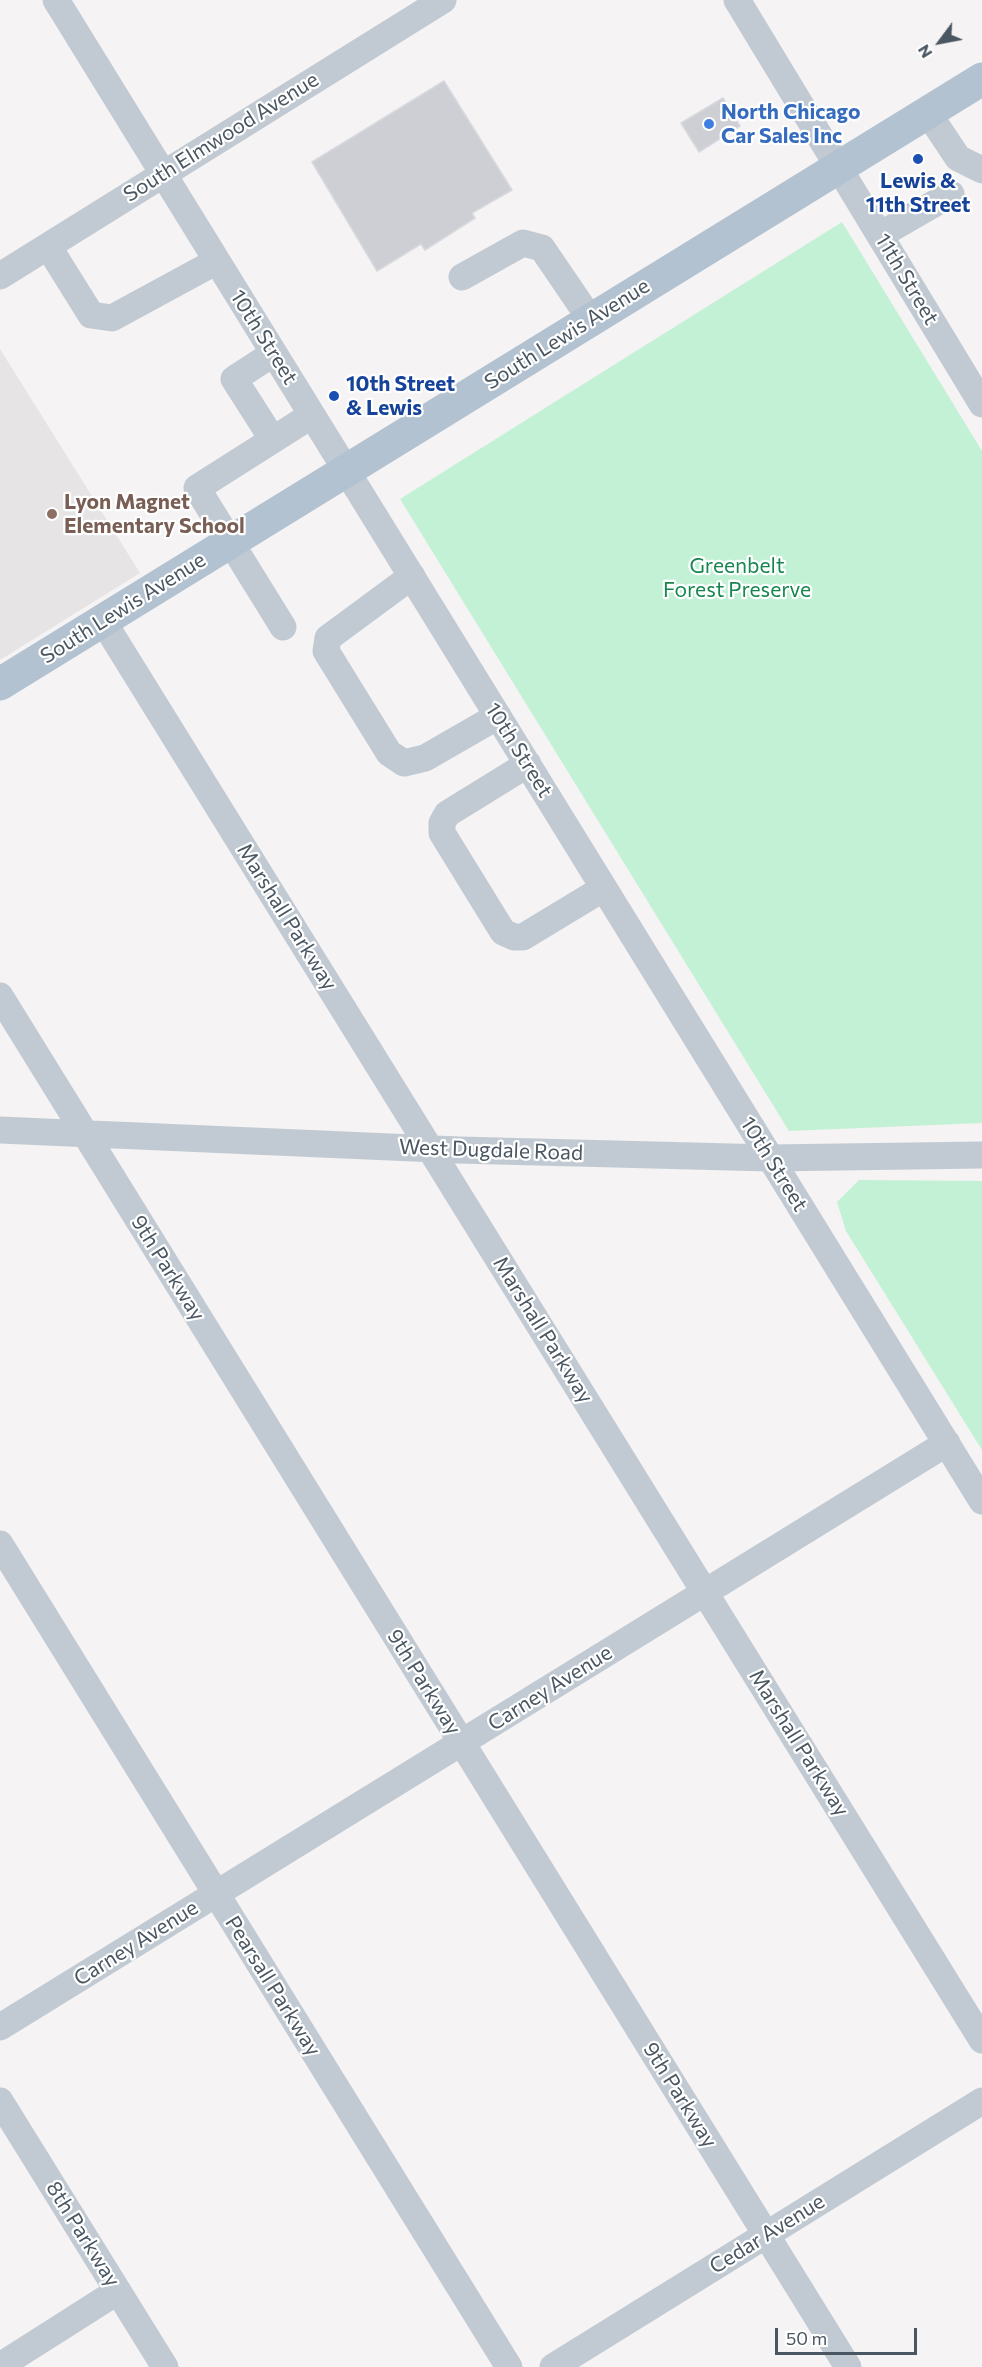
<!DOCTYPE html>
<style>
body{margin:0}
#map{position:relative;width:982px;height:2367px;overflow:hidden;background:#f5f3f3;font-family:Commissioner,sans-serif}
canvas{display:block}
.north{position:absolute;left:910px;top:12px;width:60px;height:60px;-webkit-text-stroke:4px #fff;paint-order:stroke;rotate:238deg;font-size:16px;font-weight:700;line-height:24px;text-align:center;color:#4a5661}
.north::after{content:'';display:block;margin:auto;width:21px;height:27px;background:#4a5661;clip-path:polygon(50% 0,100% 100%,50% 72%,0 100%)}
.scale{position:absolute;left:775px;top:2328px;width:142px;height:27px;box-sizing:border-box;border:3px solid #4a5661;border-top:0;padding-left:8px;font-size:18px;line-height:21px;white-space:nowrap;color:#4a5661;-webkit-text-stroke:4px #fff;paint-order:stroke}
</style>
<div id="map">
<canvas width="982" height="2367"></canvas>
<div class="north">N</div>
<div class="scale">50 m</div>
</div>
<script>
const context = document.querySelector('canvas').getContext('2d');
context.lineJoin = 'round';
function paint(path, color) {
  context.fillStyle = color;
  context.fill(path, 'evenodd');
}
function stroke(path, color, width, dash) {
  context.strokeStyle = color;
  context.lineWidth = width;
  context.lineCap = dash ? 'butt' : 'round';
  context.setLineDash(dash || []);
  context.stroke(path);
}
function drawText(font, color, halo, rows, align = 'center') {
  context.font = font + ' Commissioner,sans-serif';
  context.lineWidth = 4.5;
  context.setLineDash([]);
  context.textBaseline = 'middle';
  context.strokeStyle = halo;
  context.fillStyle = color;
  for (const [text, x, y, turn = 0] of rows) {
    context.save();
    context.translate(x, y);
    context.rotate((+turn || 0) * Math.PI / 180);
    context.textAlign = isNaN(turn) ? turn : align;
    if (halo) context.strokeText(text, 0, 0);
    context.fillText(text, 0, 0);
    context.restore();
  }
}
paint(new Path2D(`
 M0,349L140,573L0,660Z`), '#e6e4e5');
paint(new Path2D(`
 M842,222L982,451V1123L789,1131L400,499Z
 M859,1180L982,1181V1450L846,1231L837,1202Z`), '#c3f1d5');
const building = new Path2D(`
 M444,81L512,190L472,213L475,218L425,250L421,244L377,271L312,162Z
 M723,98L740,126L699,152L681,123Z`);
paint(building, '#cdcfd5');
stroke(building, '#d7d9de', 1.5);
stroke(new Path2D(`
 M56,0L982,1501
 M737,0L982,404
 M928,113L958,158L982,170
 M880,235L951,194
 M48,246L91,315L112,318L217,261
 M0,276L443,0
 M462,277L523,243L542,248L591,320
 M273,440L234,379L274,353
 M412,576L328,638L326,651L389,753L404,763L425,758L498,716
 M103,621L982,2040
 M283,627L197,488L312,415
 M528,764L447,814L442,823V833L503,932L514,937H523L604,888
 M0,996L848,2367
 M0,1130L459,1150L770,1158L982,1155
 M0,1544L509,2367
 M0,2027L947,1443
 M0,2101L165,2367
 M0,2366L118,2291
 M553,2367L982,2101`), '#c1cad2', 27);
stroke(new Path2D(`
 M0,684L982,79`), '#b3c2d1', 33);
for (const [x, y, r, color] of [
 [709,124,6,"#3f7fe0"],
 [918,159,6,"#1a4fb4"],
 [334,396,6,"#1a4fb4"],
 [52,514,6,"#8d6e63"]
]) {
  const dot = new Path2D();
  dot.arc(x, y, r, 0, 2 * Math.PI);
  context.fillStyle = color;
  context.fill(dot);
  stroke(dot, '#fff', 2);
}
drawText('bold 21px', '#366cbe', '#fff', [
 ["North Chicago",721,112],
 ["Car Sales Inc",721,136]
], 'left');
drawText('21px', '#4a5661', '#fff', [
 ["South Elmwood Avenue",221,137,-32],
 ["11th Street",907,279,59],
 ["South Lewis Avenue",567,334,-32],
 ["10th Street",264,337,58],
 ["South Lewis Avenue",123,608,-32],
 ["10th Street",519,750,58],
 ["Marshall Parkway",287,917,58],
 ["West Dugdale Road",491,1150,2],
 ["10th Street",774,1164,58],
 ["9th Parkway",168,1268,58],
 ["Marshall Parkway",543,1330,58],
 ["9th Parkway",424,1682,58],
 ["Carney Avenue",550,1688,-32],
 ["Marshall Parkway",799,1743,58],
 ["Carney Avenue",136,1943,-32],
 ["Pearsall Parkway",273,1986,58],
 ["9th Parkway",680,2095,58],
 ["8th Parkway",83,2234,58],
 ["Cedar Avenue",767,2234,-32]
]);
drawText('bold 21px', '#164399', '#fff', [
 ["Lewis &",918,181],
 ["11th Street",918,205],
 ["10th Street",346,384,"left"],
 ["& Lewis",346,408,"left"]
]);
drawText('bold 21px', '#785e54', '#fff', [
 ["Lyon Magnet",64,502],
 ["Elementary School",64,526]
], 'left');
drawText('21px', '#17864f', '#fff', [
 ["Greenbelt",737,566],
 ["Forest Preserve",737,590]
]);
</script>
